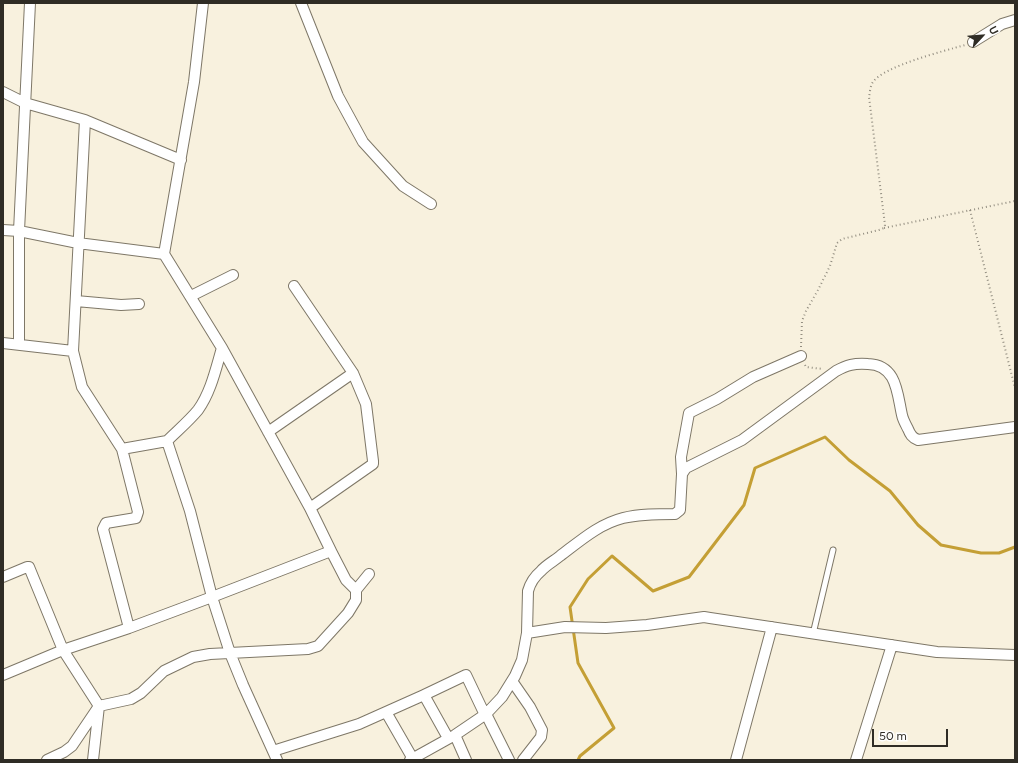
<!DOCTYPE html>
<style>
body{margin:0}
#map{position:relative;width:1018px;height:763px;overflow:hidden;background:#f8f1de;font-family:Figtree,sans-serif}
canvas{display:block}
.frame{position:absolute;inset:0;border:4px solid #2f2c25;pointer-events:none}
.north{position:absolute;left:962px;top:16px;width:40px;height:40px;-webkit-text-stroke:3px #fefefe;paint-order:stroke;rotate:64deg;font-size:11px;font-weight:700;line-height:16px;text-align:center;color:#2f2c25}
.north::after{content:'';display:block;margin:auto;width:14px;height:18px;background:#2f2c25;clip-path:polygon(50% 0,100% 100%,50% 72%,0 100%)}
.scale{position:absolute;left:872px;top:729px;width:76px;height:18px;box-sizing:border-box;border:2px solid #2f2c25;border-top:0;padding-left:5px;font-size:12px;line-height:14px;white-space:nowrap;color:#2f2c25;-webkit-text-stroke:3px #fefefe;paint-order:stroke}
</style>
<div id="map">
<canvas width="1018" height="763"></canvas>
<div class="frame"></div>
<div class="north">U</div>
<div class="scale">50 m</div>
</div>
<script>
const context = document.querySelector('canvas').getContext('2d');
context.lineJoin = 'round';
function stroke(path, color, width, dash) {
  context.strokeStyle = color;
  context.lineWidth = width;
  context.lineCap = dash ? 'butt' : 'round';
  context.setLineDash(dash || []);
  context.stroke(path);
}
stroke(new Path2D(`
 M578,760L580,756L614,728L578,663L570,607L588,579L612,556L653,591L689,577L744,505L755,468L825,437L849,460L890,491L918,525L941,545L981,553H999L1015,547`), '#c49f35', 3);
const lane = new Path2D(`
 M813,634L833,550`);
const street = new Path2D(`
 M203,3L194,82L164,254L222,348C216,368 211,392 198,410C189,421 177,431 167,441L190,511L212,597L230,653L243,685L277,760
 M301,3L338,96L363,142L403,186L431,204
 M973,42L1002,24L1015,20
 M3,92L25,103L85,120L181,160
 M85,120L73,351L82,387L122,449L138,512L136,518L106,523L103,529L129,628
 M3,230L19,231L78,243L164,254
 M294,286L353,373
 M191,296L233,275
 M76,301L121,305L139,304
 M3,343L73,351
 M19,345V231L30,3
 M268,432L353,373L366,404L373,461V464L310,508
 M122,449L167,441
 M682,474L681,457L689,413L717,399L753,377L801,356
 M3,577L27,567H29L63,650L99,706L93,760
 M356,590L369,574
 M527,633L565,627L606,628L647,625L704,617L710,618L937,652L1015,655
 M3,675L63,650L129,628L212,597L331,551L310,508L222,348
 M512,681L530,707L542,730L541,737L523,760
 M424,695L466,675L485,715
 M386,712L413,759
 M486,714L509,760
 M455,735L466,760
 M273,751L359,724L424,695L448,738
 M47,760L64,752L72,746L99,706L131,699L141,693L164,671L193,657L210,654L308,649L318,646L348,613L356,600V590L346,580L331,551
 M410,760L455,735L486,714L502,697L515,676L522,660L527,633L528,591C530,584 535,576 541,571C546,565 554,561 560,556C580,541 599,524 623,518C640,514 657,514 675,514L680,510L682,474L686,468L742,440L836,371C847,365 854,363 868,364C897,365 897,393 902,415C903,420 906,425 908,429C910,434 912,438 918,440L1015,427
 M736,760L772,627
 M856,760L892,645`);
stroke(lane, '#7e7767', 7);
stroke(street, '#7e7767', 12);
stroke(new Path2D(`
 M970,210L1015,388
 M884,228L1015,201
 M801,347L802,321L806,311L818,290L830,266L837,243L842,239L879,230L884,228L885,225L869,97C870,93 870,86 873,82C884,66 944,51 965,45
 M805,365L806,367L823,369`), '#938e81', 2, [1, 3]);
stroke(lane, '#fff', 5);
stroke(street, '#fff', 10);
</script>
